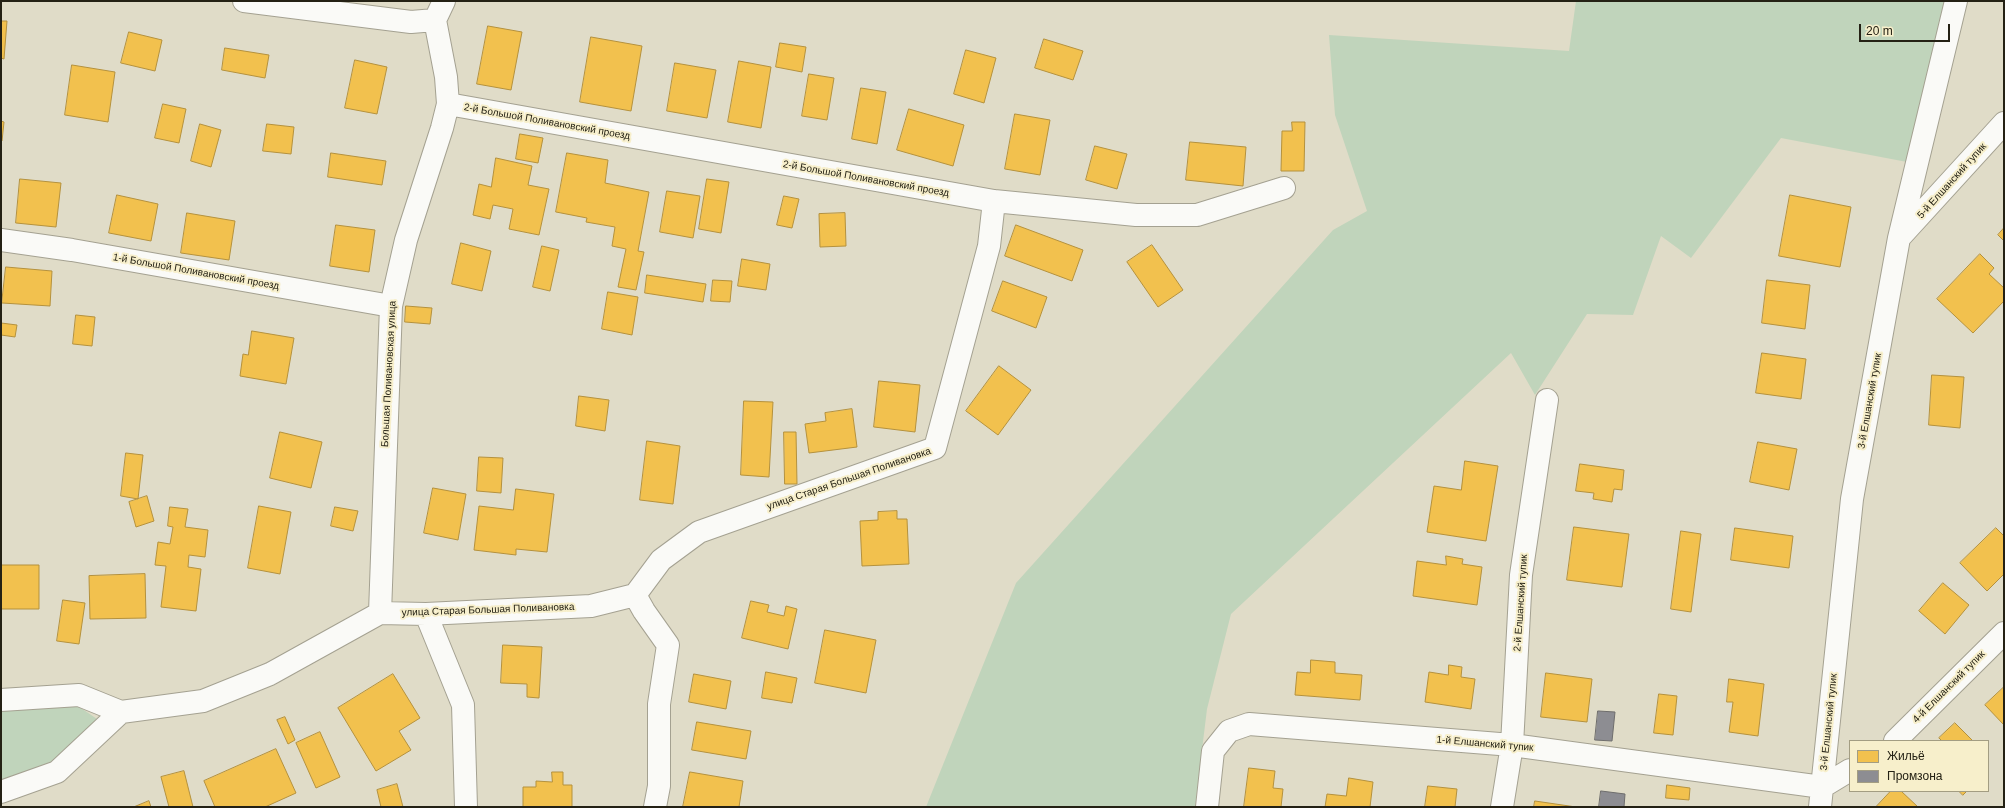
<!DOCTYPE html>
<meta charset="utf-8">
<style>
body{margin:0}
#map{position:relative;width:2005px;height:808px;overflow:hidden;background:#e0dcc8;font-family:Arial,sans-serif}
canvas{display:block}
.frame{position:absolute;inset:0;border:2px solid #242114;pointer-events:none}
.legend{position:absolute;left:1849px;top:740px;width:140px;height:52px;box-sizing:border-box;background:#f7efcb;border:1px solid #a39d82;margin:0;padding:5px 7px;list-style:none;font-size:12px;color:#242114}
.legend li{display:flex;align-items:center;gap:8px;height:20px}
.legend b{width:20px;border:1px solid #a39d82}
.scale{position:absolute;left:1859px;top:24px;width:91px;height:18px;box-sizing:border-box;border:2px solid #242114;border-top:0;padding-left:5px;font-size:12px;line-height:14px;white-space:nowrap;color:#242114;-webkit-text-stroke:3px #f7efcb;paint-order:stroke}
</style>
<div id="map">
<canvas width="2005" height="808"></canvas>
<div class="frame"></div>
<ul class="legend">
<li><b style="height:11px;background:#f2c14e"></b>Жильё</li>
<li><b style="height:11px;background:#8d8d92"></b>Промзона</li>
</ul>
<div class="scale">20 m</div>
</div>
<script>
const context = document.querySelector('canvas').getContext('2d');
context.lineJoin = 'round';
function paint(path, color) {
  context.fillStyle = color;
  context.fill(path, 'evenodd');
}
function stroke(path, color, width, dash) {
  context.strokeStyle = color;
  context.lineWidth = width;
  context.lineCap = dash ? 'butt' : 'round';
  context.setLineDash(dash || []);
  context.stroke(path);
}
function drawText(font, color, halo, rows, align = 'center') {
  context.font = font + ' Arial,sans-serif';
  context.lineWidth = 4;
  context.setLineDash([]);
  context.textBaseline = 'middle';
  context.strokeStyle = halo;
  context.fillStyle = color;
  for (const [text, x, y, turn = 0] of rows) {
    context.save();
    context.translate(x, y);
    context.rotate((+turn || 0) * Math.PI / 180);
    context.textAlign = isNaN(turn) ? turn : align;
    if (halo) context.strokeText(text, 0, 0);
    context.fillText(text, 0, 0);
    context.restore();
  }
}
paint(new Path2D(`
 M1576,1H1949L1907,162L1781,138L1691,258L1661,236L1633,315L1587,314L1535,395L1511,353L1231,614L1207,709L1195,807H926L1016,583L1333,230L1367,211L1335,115L1329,35L1569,51Z
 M75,704L100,721L58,764L1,784V706Z`), '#c0d4bb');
const homes = new Path2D(`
 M1,21H7L4,59L1,58Z
 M488,26L522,32L511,90L477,84Z
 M129,32L162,40L155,71L121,63Z
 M591,37L642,46L631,111L580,102Z
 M1044,39L1083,51L1073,80L1035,68Z
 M780,43L806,47L802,72L776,67Z
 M225,48L269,55L265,78L222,70Z
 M966,50L996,58L984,103L954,94Z
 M355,60L387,67L377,114L345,108Z
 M739,61L771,67L761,128L728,122Z
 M675,63L716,70L707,118L667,111Z
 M72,65L115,72L108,122L65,115Z
 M809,74L834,78L827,120L802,116Z
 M861,88L886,92L877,144L852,139Z
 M163,104L186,109L179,143L155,138Z
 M909,109L964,125L953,166L897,150Z
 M1015,114L1050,120L1040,175L1005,169Z
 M1,121L4,122L2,141H1Z
 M1292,122H1305L1304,171H1281L1282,131H1292Z
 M200,124L221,130L211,167L191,161Z
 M267,124L294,127L291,154L263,151Z
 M520,134L543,138L538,163L516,159Z
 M1190,142L1246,147L1243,186L1186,180Z
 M1095,146L1127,154L1117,189L1086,180Z
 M331,153L386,161L382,185L328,177Z
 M567,153L608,160L605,183L649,192L638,251L644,252L636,290L618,287L626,249L612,246L615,227L586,222L587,218L556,212Z
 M496,158L532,166L528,185L549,189L539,235L509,229L513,209L493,205L490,219L473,215L479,184L491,187Z
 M20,179L61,183L56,227L16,223Z
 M707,179L729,182L721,233L699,229Z
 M667,191L700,196L693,238L660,232Z
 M117,195L158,204L151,241L109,233Z
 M1790,195L1851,207L1840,267L1779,256Z
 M784,196L799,199L792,228L777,225Z
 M187,213L235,221L229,260L181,253Z
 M845,213L846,246L820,247L819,214Z
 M336,225L375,230L369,272L330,266Z
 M1016,225L1083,250L1072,281L1005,256Z
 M2004,228V241L1998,235Z
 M461,243L491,251L482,291L452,284Z
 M1152,245L1183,290L1158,307L1127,262Z
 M542,246L559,250L550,291L533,287Z
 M1980,254L1994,268L1989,274L2004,288V301L1973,333L1937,299Z
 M742,259L770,264L766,290L738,286Z
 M6,267L52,271L50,306L2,303Z
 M647,275L706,284L703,302L645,293Z
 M713,280L732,281L730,302L711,301Z
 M1767,280L1810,285L1805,329L1762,323Z
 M1003,281L1047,297L1036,328L992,311Z
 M608,292L638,297L632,335L602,329Z
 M406,306L432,308L430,324L405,322Z
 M76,315L95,317L92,346L73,344Z
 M1,323L17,325L15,337L1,335Z
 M252,331L294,338L286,384L240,376L243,354L248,355Z
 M1762,353L1806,359L1801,399L1756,393Z
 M999,366L1031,390L998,435L966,411Z
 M1932,375L1964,377L1960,428L1929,425Z
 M879,381L920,385L915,432L874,427Z
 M579,396L609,400L605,431L576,426Z
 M744,401L773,402L769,477L741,475Z
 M852,409L857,447L809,453L805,424L826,421L825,413Z
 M280,432L322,442L311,488L270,478Z
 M784,432H796L797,484H785Z
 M647,441L680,446L673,504L640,500Z
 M1758,442L1797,449L1789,490L1750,482Z
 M126,453L143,455L138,499L121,496Z
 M479,457L503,458L501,493L477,491Z
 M1465,461L1498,466L1486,541L1427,532L1434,486L1461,490Z
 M1580,464L1624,470L1622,490L1614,489L1612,502L1593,499L1594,493L1576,491Z
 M433,488L466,494L458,540L424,533Z
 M516,489L554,494L547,552L516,549V555L474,550L479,506L513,510Z
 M147,496L154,521L136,527L129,502Z
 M259,506L291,512L280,574L248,568Z
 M170,507L188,509L185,527L208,530L205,557L189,555L188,567L201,569L196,611L161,607L166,566L155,565L158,542L170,544L173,527L168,526Z
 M335,507L358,511L353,531L331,526Z
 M897,511V519H907L909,564L862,566L860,521L878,520V512Z
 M1574,527L1629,534L1622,587L1567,580Z
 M1735,528L1793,536L1789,568L1731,560Z
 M1996,528L2004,536V574L1987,591L1960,563Z
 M1681,531L1701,534L1691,612L1671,609Z
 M1446,556L1463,559L1462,564L1482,567L1477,605L1413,596L1417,561L1446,565Z
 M1,565H39V609H1Z
 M145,574L146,618L90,619L89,576Z
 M1943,583L1969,605L1945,634L1919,611Z
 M63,600L85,603L79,644L57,641Z
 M751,601L769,605L767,612L784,616L786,606L797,609L788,649L742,638Z
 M825,630L876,640L866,693L815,683Z
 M503,645L542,647L539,698L527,697V684L501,683Z
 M1311,660L1335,662V673L1362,675L1360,700L1295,695L1297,672L1310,673Z
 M1449,665L1462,667L1461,677L1475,679L1471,709L1425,702L1429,672L1448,675Z
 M766,672L797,678L792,703L762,698Z
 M1546,673L1592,679L1587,722L1541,717Z
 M393,674L420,718L399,731L411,750L376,771L338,708Z
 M694,674L731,681L726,709L689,702Z
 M1729,679L1764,684L1758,736L1729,732L1733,702H1727Z
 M2004,687V725L1985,705Z
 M1659,694L1677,696L1673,735L1654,733Z
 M285,717L295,740L288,744L277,720Z
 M697,722L751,731L746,759L692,750Z
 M1955,723L1973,741H1942L1939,738Z
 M320,732L340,777L316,788L296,743Z
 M276,749L296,793L265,807H215L204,781Z
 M1249,768L1275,771L1273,788L1283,789L1281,807H1244Z
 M184,771L193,807H169L161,777Z
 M552,772H563V785H572V807H523V787H536V781L552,782Z
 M690,772L743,781L739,807H683Z
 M1349,778L1373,782L1370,807H1325L1327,794L1346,796Z
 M397,784L403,807H381L377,790Z
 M1667,785L1690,788L1689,800L1666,798Z
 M1428,786L1457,789L1455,807H1425Z
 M1891,791H1901L1918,807H1876Z
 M1959,791H1967L1963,795Z
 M149,801L151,807H134Z
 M1535,801L1576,807H1534Z`);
paint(homes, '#f2c14e');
stroke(homes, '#b4913d', 1);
const industry = new Path2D(`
 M1598,711L1615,712L1612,741L1595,740Z
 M1601,791L1625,794L1624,807H1599Z`);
paint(industry, '#8d8d92');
stroke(industry, '#6e6d6c', 1);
const minor = new Path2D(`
 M244,1L411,22L435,20
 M448,104L994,201L1136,215H1197L1284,188
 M1900,237L2004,123
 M1,240L72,250L391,306
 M635,595L644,611L668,645L659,704V786L655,807
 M380,613L391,306L406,240L442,128L448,104L446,77L435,20L444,1
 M426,614L463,705L466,807
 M1,700L79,695L121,712L203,701L270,674L380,613L426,614L591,606L635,595L661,560L699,532L935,448L989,246L994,201
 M1895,741L2004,633
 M1,792L57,772L121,712
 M1207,807L1213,751L1229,731L1249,724L1512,745L1822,787L1850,770
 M1502,807L1512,745L1521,575L1547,400
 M1820,807L1852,499L1899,238L1956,1`);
stroke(minor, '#a4a191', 24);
stroke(minor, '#fafaf7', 22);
drawText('10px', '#242114', '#f7efcb', [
 ["2-й Большой Поливановский проезд",547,122,10],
 ["2-й Большой Поливановский проезд",866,179,10],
 ["5-й Елшанский тупик",1952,181,-48],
 ["1-й Большой Поливановский проезд",196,272,10],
 ["Большая Поливановская улица",389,374,-87],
 ["3-й Елшанский тупик",1870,401,-80],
 ["улица Старая Большая Поливановка",849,479,-19],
 ["2-й Елшанский тупик",1521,603,-86],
 ["улица Старая Большая Поливановка",488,610,-2],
 ["4-й Елшанский тупик",1949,687,-45],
 ["3-й Елшанский тупик",1829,722,-84],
 ["1-й Елшанский тупик",1485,744,5]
]);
</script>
